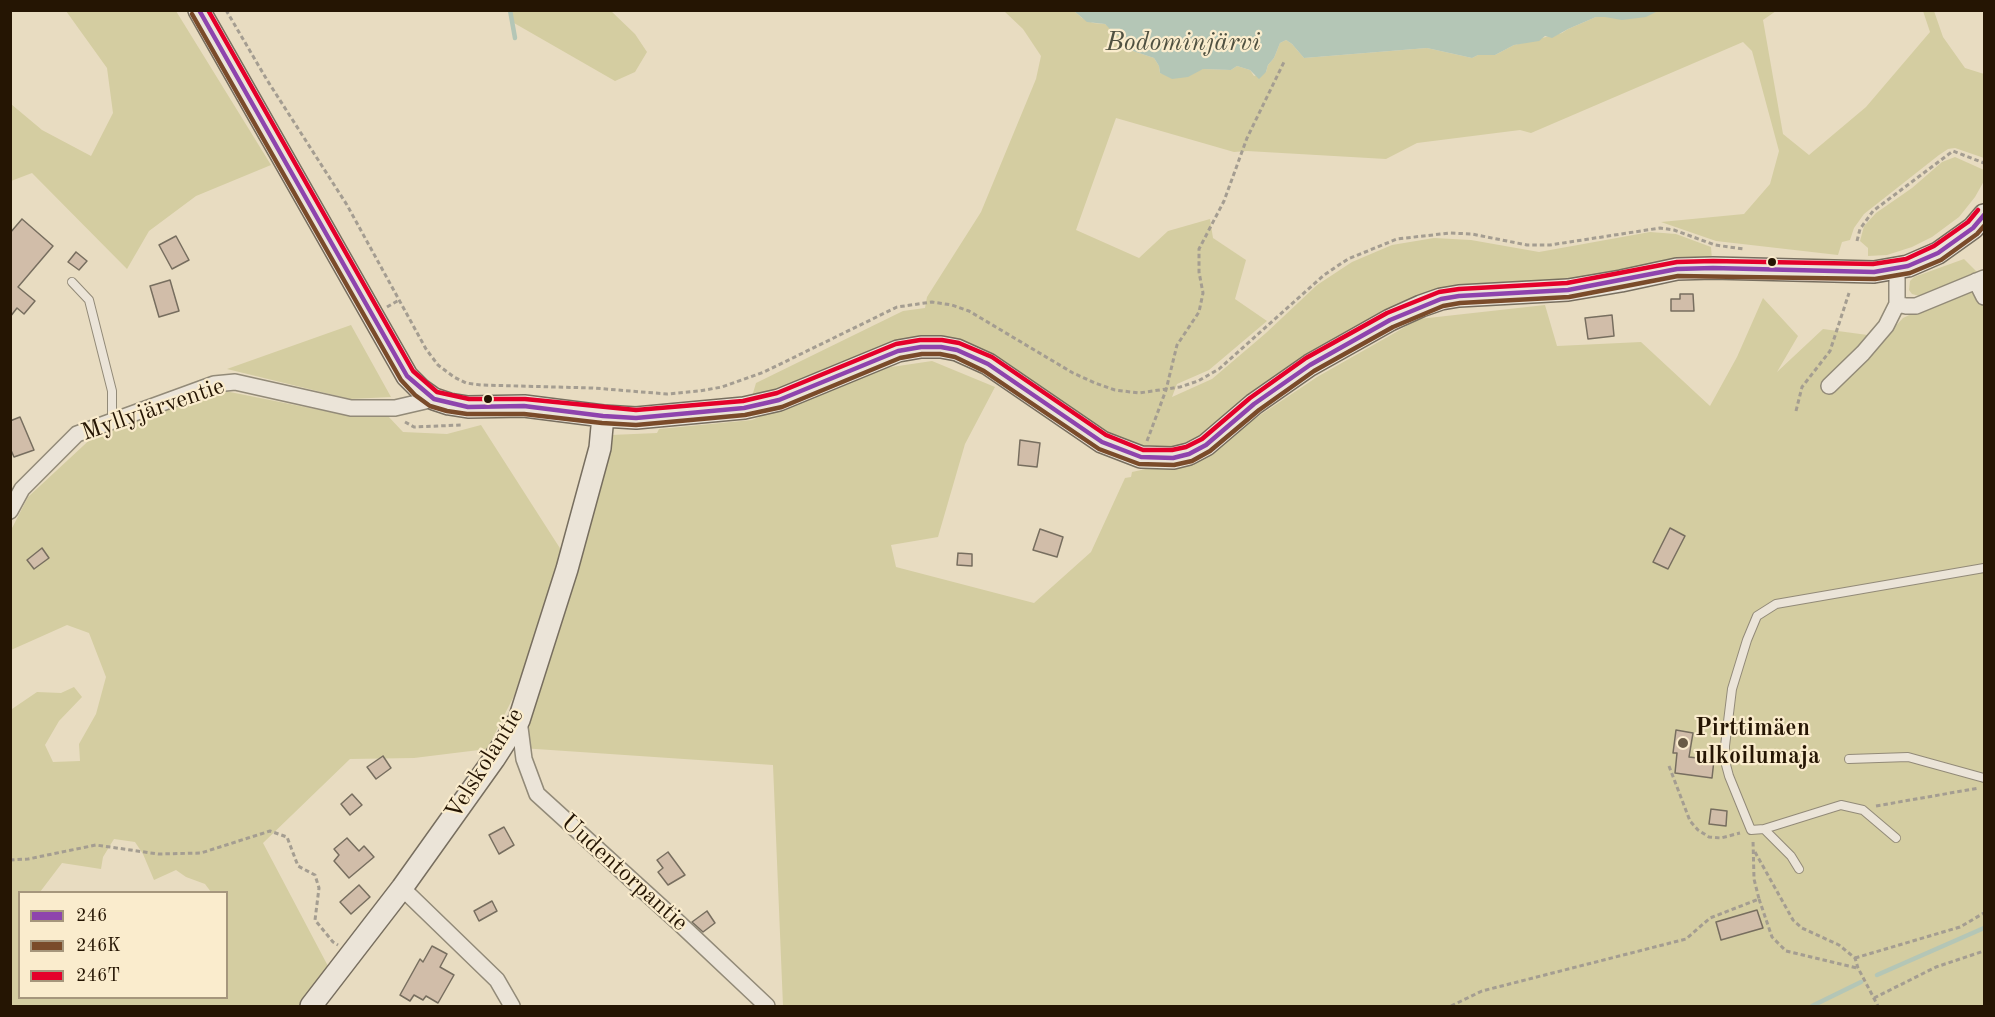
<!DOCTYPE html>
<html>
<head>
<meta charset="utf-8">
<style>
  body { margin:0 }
  #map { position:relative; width:1995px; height:1017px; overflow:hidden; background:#e8dcc1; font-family:"Old Standard TT",serif }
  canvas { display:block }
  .frame { position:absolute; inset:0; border:12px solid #251503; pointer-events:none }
  .legend { position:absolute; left:18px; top:891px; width:210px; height:108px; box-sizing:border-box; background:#faeccd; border:2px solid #a5967c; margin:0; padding:8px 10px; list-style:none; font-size:18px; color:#251503 }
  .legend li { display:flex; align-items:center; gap:12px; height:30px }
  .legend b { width:30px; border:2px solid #a5967c }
</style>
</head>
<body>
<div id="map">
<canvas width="1995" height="1017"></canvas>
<div class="frame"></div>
<ul class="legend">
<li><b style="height:8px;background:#8e44ad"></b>246</li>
<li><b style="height:8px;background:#7a4b2a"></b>246K</li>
<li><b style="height:8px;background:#e4002b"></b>246T</li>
</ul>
</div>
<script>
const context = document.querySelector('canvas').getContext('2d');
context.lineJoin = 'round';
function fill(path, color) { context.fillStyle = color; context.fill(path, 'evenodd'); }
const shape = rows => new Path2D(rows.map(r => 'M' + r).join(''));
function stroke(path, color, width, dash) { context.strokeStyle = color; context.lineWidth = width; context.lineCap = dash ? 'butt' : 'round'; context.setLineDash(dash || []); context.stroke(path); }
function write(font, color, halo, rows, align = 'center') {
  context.font = font + ' "Old Standard TT",serif'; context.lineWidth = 4.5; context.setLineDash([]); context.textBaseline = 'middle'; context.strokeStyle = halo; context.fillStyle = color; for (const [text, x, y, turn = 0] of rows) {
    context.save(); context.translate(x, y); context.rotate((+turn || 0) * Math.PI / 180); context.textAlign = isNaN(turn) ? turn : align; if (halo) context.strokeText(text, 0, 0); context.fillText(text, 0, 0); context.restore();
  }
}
fill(shape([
  [1658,10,1776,11,1763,20,1783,134,1809,155,1866,107,1930,32,1923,11,1934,11,1943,37,1965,68,1984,74,1984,158,1955,148,1948,149,1939,155,1864,214,1854,228,1850,240,1842,242,1838,255,1716,241,1661,222,1744,214,1770,184,1779,151,1752,51,1743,42,1531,133,1520,130,1417,143,1386,159,1247,151,1234,152,1116,118,1076,230,1139,258,1168,231,1210,219,1213,238,1246,260,1235,299,1267,321,1209,370,1177,384,1172,397,1212,379,1266,333,1317,285,1352,262,1392,245,1434,238,1471,240,1539,252,1650,232,1676,234,1711,247,1712,260,1581,283,1452,291,1210,435,1175,450,1147,451,1126,445,947,342,751,400,756,383,903,311,925,308,927,297,981,212,1036,79,1041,56,1023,29,1004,11,1074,11,1082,18,1093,23,1105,24,1122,37,1133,51,1154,58,1159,66,1160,73,1163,74,1203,69,1231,70,1237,66,1250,70,1254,76,1266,72,1268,65,1274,58,1280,43,1286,40,1292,44,1304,58,1427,48,1472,58,1478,55,1495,55,1514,45,1562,33,1568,29,1596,17],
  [66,11,176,11,271,165,196,196,149,231,127,269,32,173,11,181,11,104,42,130,91,156,113,113,107,68],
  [511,11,611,11,635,34,647,52,635,72,615,81,514,23],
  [1955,157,1984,170,1984,181,1975,197,1959,217,1932,237,1912,247,1887,255,1868,256,1868,248,1860,241,1864,226,1876,213,1912,188,1942,162],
  [1964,259,1980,275,1923,297,1912,294,1909,290,1910,281,1914,277],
  [1984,283,1984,1006,783,1006,773,765,521,748,611,435,657,433,659,429,752,420,878,369,932,361,995,387,965,444,938,537,891,545,896,567,1034,603,1091,552,1125,478,1131,477,1132,472,1196,458,1317,377,1419,319,1545,305,1557,346,1641,342,1710,406,1737,357,1763,298,1798,336,1777,372,1823,329,1875,336,1892,330,1903,318,1951,295],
  [351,325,391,397,350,399,227,369],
  [220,390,345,415,387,415,403,432,447,434,481,425,563,553,514,696,487,749,414,758,350,759,263,843,329,968,299,1006,11,1006,12,709,37,692,61,693,74,687,82,697,59,721,45,745,53,762,80,761,79,744,96,714,106,677,89,633,67,625,11,650,10,532,28,497,97,433],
  [114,839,135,842,143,854,154,880,176,870,186,877,205,884,211,892,226,892,226,998,20,998,20,892,40,892,62,863,101,869,103,857]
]), '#d4cda1');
fill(shape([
  [1074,11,1658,11,1646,17,1622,20,1605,17,1596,17,1568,29,1552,38,1545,36,1539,41,1514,45,1495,55,1478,55,1472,58,1427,48,1304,58,1292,44,1286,40,1280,43,1274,58,1268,65,1266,72,1259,79,1250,70,1237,66,1231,70,1203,69,1188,77,1172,79,1160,73,1159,66,1154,58,1133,51,1122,37,1115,34,1105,24,1087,22]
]), '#b4c6b6');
stroke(shape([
  [510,10,515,38],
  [1877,975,1984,928],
  [1812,1006,1861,982]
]), '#b4c6b6', 4.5);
const building = shape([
  [22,219,53,246,18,287,35,301,24,314,17,308,10,317,10,233,22,219],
  [176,236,189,260,172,269,159,245,176,236],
  [76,252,87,261,79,270,68,262,76,252],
  [170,280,179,311,159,317,150,286,170,280],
  [1680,294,1693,294,1694,311,1671,311,1671,299,1680,299,1680,294],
  [1612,315,1614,336,1588,339,1585,318,1612,315],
  [20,417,34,450,14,457,10,448,10,421,20,417],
  [1020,440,1040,443,1037,467,1018,465,1020,440],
  [1670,528,1685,536,1668,569,1653,562,1670,528],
  [1040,529,1063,537,1057,557,1033,550,1040,529],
  [42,548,49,558,34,569,27,560,42,548],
  [958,553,972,554,972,566,957,565,958,553],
  [1676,730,1693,733,1689,757,1714,760,1712,778,1675,773,1677,753,1673,753,1676,730],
  [383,756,391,768,376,779,367,767,383,756],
  [352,794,362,805,350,815,341,804,352,794],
  [1711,809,1727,811,1726,826,1709,824,1711,809],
  [504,827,514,845,499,854,489,835,504,827],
  [347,838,359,851,364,846,374,857,349,878,334,861,339,855,334,849,347,838],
  [668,852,685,875,668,885,658,872,663,868,657,860,668,852],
  [359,885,370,897,351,914,340,902,359,885],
  [492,901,497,911,479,921,474,911,492,901],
  [1757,910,1763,928,1721,940,1716,922,1757,910],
  [707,911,715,923,703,932,692,922,707,911],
  [432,946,447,954,440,967,454,975,438,1003,426,996,423,1000,414,995,410,1001,400,995,420,959,423,962,432,946]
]);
fill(building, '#d1bda9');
stroke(building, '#776e5f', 1.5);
const lane = shape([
  [72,282,89,300,112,391,112,421],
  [1849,759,1908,757,1984,778],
  [1764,829,1841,805,1863,810,1896,838],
  [1799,869,1791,856,1764,829,1751,830,1729,776,1725,761,1725,746,1732,689,1747,640,1757,616,1776,604,1984,568]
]);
const street = shape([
  [1976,281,1984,297],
  [1897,304,1906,306,1916,306,1984,278],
  [1829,386,1863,353,1886,326,1897,304,1897,269],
  [10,511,22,489,77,434,214,384,235,382,351,408,395,408,434,399],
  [519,720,524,759,537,794,679,923,767,1006],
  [402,888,497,980,512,1006]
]);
const secondary = shape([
  [199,10,407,376,420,389,434,399,449,404,468,407,524,406,603,416,636,418,744,408,779,400,898,351,921,347,941,347,957,350,988,364,1102,442,1141,457,1173,458,1189,454,1206,445,1254,404,1310,365,1390,320,1421,306,1441,299,1459,296,1568,290,1621,281,1677,269,1713,268,1874,272,1908,266,1938,253,1973,228,1984,215],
  [311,1006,402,888,494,759,519,720,567,569,600,448,603,416]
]);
stroke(lane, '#928a78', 10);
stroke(street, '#928a78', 18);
stroke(secondary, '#776e5f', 24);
stroke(shape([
  [226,10,267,80,347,205,426,349,438,365,454,377,466,383,481,385,593,388,667,394,699,391,722,387,764,372,897,307,932,302,952,305,969,311,1073,373,1095,383,1115,390,1139,393,1180,387,1198,381,1219,369,1324,275,1348,259,1397,239,1450,233,1472,234,1527,245,1550,245,1660,228,1674,230,1715,245,1744,249],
  [1857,241,1860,229,1873,211,1953,151,1984,163],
  [387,307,399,300],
  [1796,411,1802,387,1830,351,1849,293],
  [405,422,414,427,462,425],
  [1147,441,1166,390,1177,345,1199,312,1203,293,1199,272,1199,249,1224,201,1247,138,1284,62],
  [1669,766,1690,821,1698,830,1709,837,1721,838,1740,833],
  [1876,806,1979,788],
  [1755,852,1793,920,1802,928,1839,945,1855,958,1858,968,1878,1006],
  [10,860,28,859,96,845,158,854,201,853,270,831,287,837,298,866,315,875,319,888,315,920,333,942,338,945],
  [1759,899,1772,937,1786,951,1857,968],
  [1855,958,1960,927,1984,913],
  [1874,998,1936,967,1984,951],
  [1451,1006,1482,991,1686,939,1710,918,1759,899,1754,879,1753,840]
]), '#a49d91', 3, [4.5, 3]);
stroke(lane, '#ebe4d8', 8);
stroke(street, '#ebe4d8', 15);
stroke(secondary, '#ebe4d8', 21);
stroke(shape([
  [199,10,407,376,434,399,468,407,524,406,603,416,636,418,744,408,779,400,898,351,921,347,941,347,957,350,988,364,1102,442,1141,457,1173,458,1189,454,1206,445,1254,404,1310,365,1390,320,1441,299,1459,296,1568,290,1677,269,1713,268,1874,272,1908,266,1938,253,1973,228,1984,215]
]), '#8e44ad', 4.5);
stroke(shape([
  [192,14,401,380,415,395,430,406,447,411,467,414,524,414,602,423,636,425,745,415,782,407,900,358,922,354,940,354,955,357,984,371,1099,449,1139,464,1174,465,1192,461,1210,451,1259,410,1314,371,1393,327,1443,306,1460,303,1569,297,1678,276,1875,279,1910,273,1941,260,1977,234,1984,226]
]), '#7a4b2a', 4.5);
stroke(shape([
  [208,10,413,371,437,392,469,399,525,399,636,410,743,401,777,393,896,344,920,340,942,340,959,343,992,357,1106,435,1143,450,1172,450,1186,447,1202,439,1250,398,1306,358,1387,313,1439,292,1459,289,1567,283,1677,262,1713,261,1873,264,1906,259,1934,246,1968,222,1978,210]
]), '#e4002b', 4.5);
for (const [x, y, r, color] of [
  [1772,262,5,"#251503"],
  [488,399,5,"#251503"],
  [1683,743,6,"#695b46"]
]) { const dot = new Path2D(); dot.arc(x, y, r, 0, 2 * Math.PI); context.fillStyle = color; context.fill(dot); stroke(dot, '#faeccd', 2); }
write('24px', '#251503', '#faeccd', [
  ["Myllyjärventie",153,410,-19],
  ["Velskolantie",485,764,-58],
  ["Uudentorpantie",624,873,42]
]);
write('bold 24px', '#251503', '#faeccd', [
  ["Pirttimäen",1695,729],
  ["ulkoilumaja",1695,757]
], 'left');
write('italic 26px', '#4f5040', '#faeccd', [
  ["Bodominjärvi",1183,43]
]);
</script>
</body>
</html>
